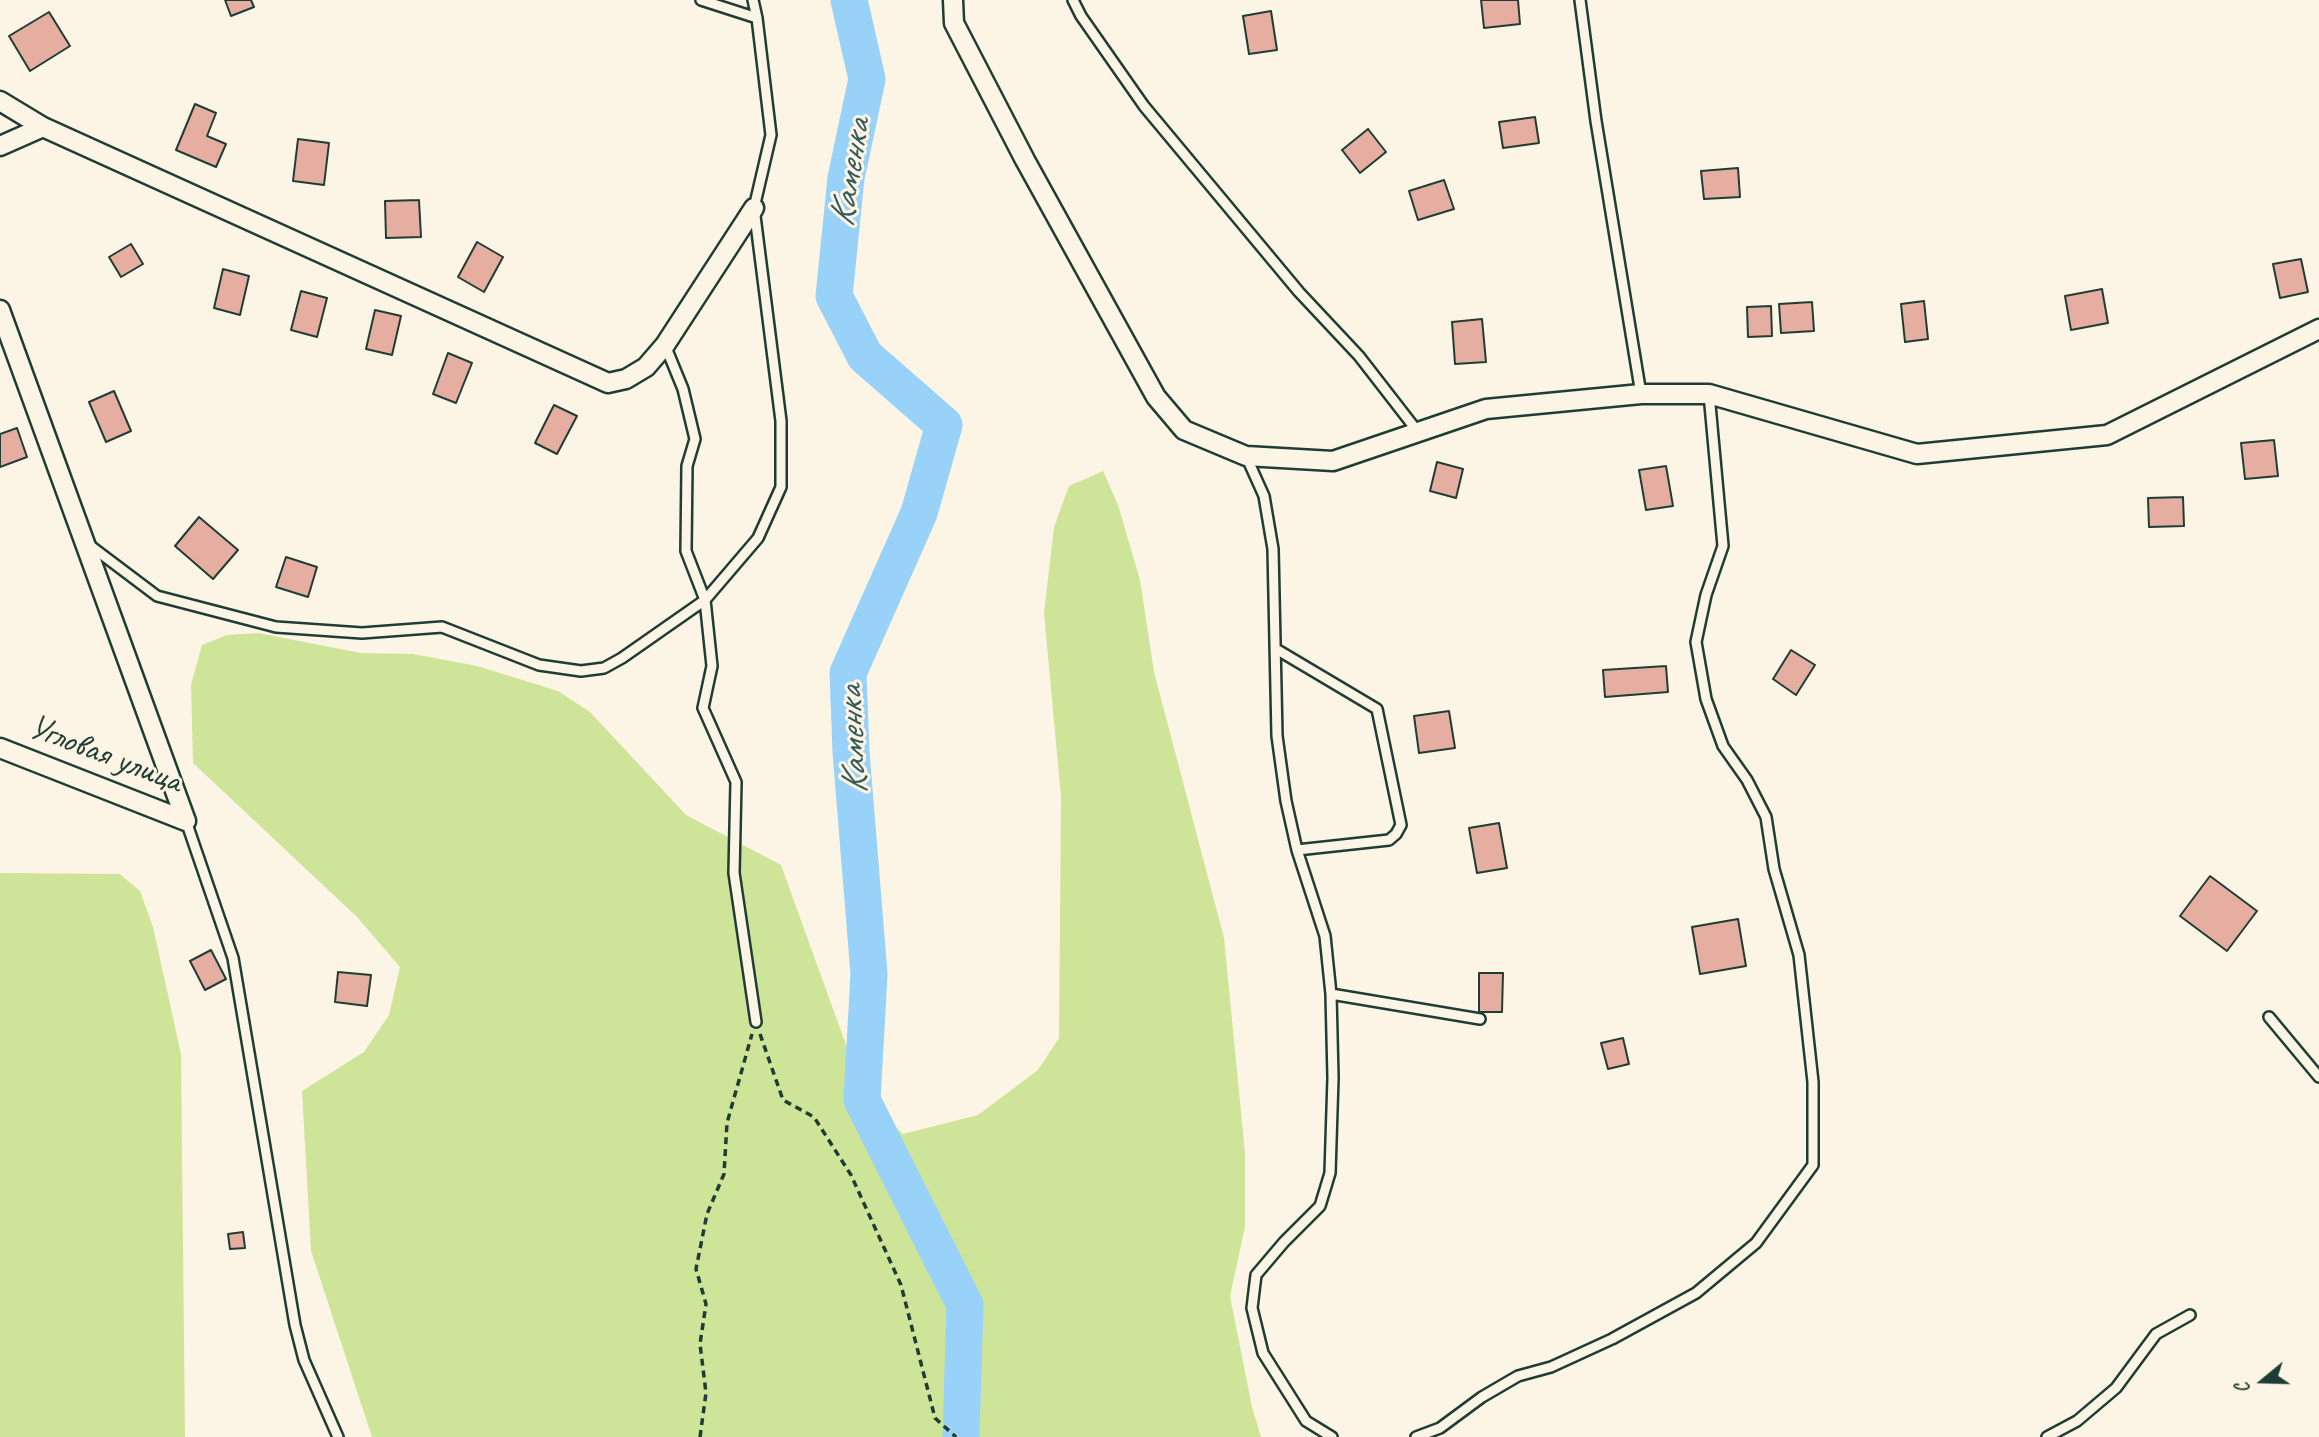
<!DOCTYPE html>
<html>
<head>
<meta charset="utf-8">
<style>
  body { margin:0 }
  #map { position:relative; width:2319px; height:1437px; overflow:hidden; background:#fcf5e5; font-family:Caveat,sans-serif }
  canvas { display:block }
  .north { position:absolute; left:2228px; top:1346px; width:70px; height:70px; -webkit-text-stroke:5px #fcf5e5; paint-order:stroke; rotate:251deg; font-size:19px; font-weight:700; line-height:28px; text-align:center; color:#1f3d34 }
  .north::after { content:''; display:block; margin:auto; width:24px; height:32px; background:#1f3d34; clip-path:polygon(50% 0,100% 100%,50% 72%,0 100%) }
</style>
</head>
<body>
<div id="map">
<canvas width="2319" height="1437"></canvas>
<div class="north">С</div>
</div>
<script>
const context = document.querySelector('canvas').getContext('2d');
context.lineJoin = 'round';
function fill(path, color) { context.fillStyle = color; context.fill(path, 'evenodd'); }
const shape = rows => new Path2D(rows.map(r => 'M' + r).join(''));
function stroke(path, color, width, dash) { context.strokeStyle = color; context.lineWidth = width; context.lineCap = dash ? 'butt' : 'round'; context.setLineDash(dash || []); context.stroke(path); }
function write(font, color, halo, rows, align = 'center') {
  context.font = font + ' Caveat,sans-serif'; context.lineWidth = 6; context.setLineDash([]); context.textBaseline = 'middle'; context.strokeStyle = halo; context.fillStyle = color; for (const [text, x, y, turn = 0] of rows) {
    context.save(); context.translate(x, y); context.rotate((+turn || 0) * Math.PI / 180); context.textAlign = isNaN(turn) ? turn : align; if (halo) context.strokeText(text, 0, 0); context.fillText(text, 0, 0); context.restore();
  }
}
fill(shape([
  [1103,471,1118,505,1140,580,1154,672,1224,938,1245,1153,1245,1227,1230,1296,1252,1407,1261,1437,372,1437,311,1251,302,1091,364,1052,389,1015,400,967,357,917,193,763,191,685,202,645,227,635,258,633,361,653,413,654,477,666,558,691,590,712,686,815,781,865,858,1078,881,1113,903,1134,978,1115,1038,1070,1059,1038,1061,797,1044,613,1054,527,1069,486],
  [0,873,120,874,140,891,153,927,181,1054,185,1437,0,1437]
]), '#cee499');
stroke(shape([
  [849,0,867,79,846,178,834,296,865,356,944,425,919,513,848,673,851,752,869,974,862,1100,965,1305,961,1437]
]), '#98d2f8', 37);
const building = shape([
  [225,0,251,0,254,7,231,16,225,0],
  [1481,0,1518,0,1520,24,1484,28,1481,0],
  [1271,11,1277,50,1249,54,1243,16,1271,11],
  [49,12,70,46,30,71,9,36,49,12],
  [195,104,216,113,207,136,226,144,216,167,176,150,195,104],
  [1535,117,1539,143,1503,148,1499,122,1535,117],
  [1368,129,1386,152,1360,173,1342,150,1368,129],
  [298,139,329,143,324,185,293,181,298,139],
  [1738,168,1740,197,1704,199,1701,171,1738,168],
  [1444,180,1454,209,1418,220,1409,191,1444,180],
  [419,200,421,237,386,238,385,201,419,200],
  [477,242,503,257,484,292,458,277,477,242],
  [131,244,143,264,121,277,109,257,131,244],
  [2301,259,2308,292,2280,298,2273,264,2301,259],
  [223,269,249,276,240,315,214,308,223,269],
  [2102,289,2108,323,2071,330,2065,296,2102,289],
  [301,291,327,298,317,337,291,330,301,291],
  [1924,301,1928,339,1905,342,1901,304,1924,301],
  [1812,302,1814,331,1781,333,1779,304,1812,302],
  [1771,306,1772,336,1748,337,1747,307,1771,306],
  [375,310,401,316,392,355,366,349,375,310],
  [1482,319,1486,362,1455,364,1452,322,1482,319],
  [448,353,472,363,456,403,433,394,448,353],
  [114,391,131,431,106,442,89,402,114,391],
  [554,405,577,416,557,454,535,443,554,405],
  [17,428,27,457,0,467,0,434,17,428],
  [2274,440,2278,476,2245,479,2241,443,2274,440],
  [1437,462,1463,469,1456,498,1430,491,1437,462],
  [1666,466,1673,506,1646,510,1639,470,1666,466],
  [2183,497,2184,526,2149,527,2148,498,2183,497],
  [199,517,238,550,213,579,175,546,199,517],
  [286,557,317,567,308,597,276,587,286,557],
  [1791,650,1815,665,1796,695,1773,679,1791,650],
  [1666,666,1668,692,1605,697,1603,670,1666,666],
  [1449,711,1455,748,1419,753,1414,716,1449,711],
  [1499,823,1507,868,1477,873,1469,828,1499,823],
  [2210,876,2257,911,2227,951,2180,916,2210,876],
  [1738,919,1746,966,1700,974,1692,927,1738,919],
  [211,950,226,979,205,990,190,961,211,950],
  [338,972,371,975,367,1006,335,1002,338,972],
  [1479,973,1503,973,1502,1012,1479,1012,1479,973],
  [1623,1038,1629,1064,1608,1069,1601,1043,1623,1038],
  [243,1232,245,1248,230,1249,228,1234,243,1232]
]);
fill(building, '#e6ada1');
stroke(building, '#1f3d34', 2);
const service = shape([
  [701,0,757,18,771,135,754,208,781,421,781,487,758,538,705,600,712,666,703,708,736,782,734,873,756,1022],
  [753,0,757,18],
  [1073,0,1081,16,1144,106,1299,292,1359,356,1418,432],
  [1580,0,1596,121,1641,394],
  [1246,456,1264,496,1273,549,1277,736,1286,801,1297,850,1325,936,1331,994,1333,1078,1330,1173,1320,1206,1284,1242,1256,1275,1252,1308,1263,1353,1306,1421,1332,1437],
  [88,544,157,596,276,627,362,633,442,627,539,665,581,671,604,668,622,658,705,600,686,551,687,466,695,439,683,389,665,345],
  [1276,649,1377,709,1401,825,1396,834,1389,840,1297,850],
  [186,821,233,958,295,1325,304,1360,338,1437],
  [1331,994,1480,1019],
  [2269,1017,2319,1077],
  [1416,1437,1440,1428,1482,1397,1518,1376,1551,1367,1612,1339,1696,1293,1756,1243,1813,1165,1813,1082,1799,955,1774,869,1766,817,1747,780,1723,746,1706,699,1696,642,1706,595,1723,546,1709,394],
  [2047,1437,2077,1421,2116,1388,2156,1334,2190,1315]
]);
const minor = shape([
  [953,0,954,23,1025,160,1156,397,1184,430,1246,456,1333,461,1486,409,1641,394,1709,394,1917,454,2107,435,2319,329],
  [0,101,43,127,608,383,626,379,646,367,665,345,754,208],
  [0,146,43,127],
  [0,310,186,821],
  [0,748,186,821]
]);
stroke(service, '#1f3d34', 14);
stroke(minor, '#1f3d34', 23);
stroke(shape([
  [760,1034,783,1100,814,1117,851,1175,901,1285,935,1418,956,1437],
  [700,1437,706,1393,700,1344,706,1304,696,1269,707,1214,724,1174,727,1123,752,1034]
]), '#1f3d34', 3.5, [7, 5]);
stroke(service, '#fcf5e5', 9);
stroke(minor, '#fcf5e5', 18);
write('35px', '#1f3d34', '#fcf5e5', [
  ["Угловая улица",105,755,21]
]);
write('italic 37px', '#375b5b', '#fcf5e5', [
  ["Каменка",851,173,-81],
  ["Каменка",854,740,-93]
]);
</script>
</body>
</html>
